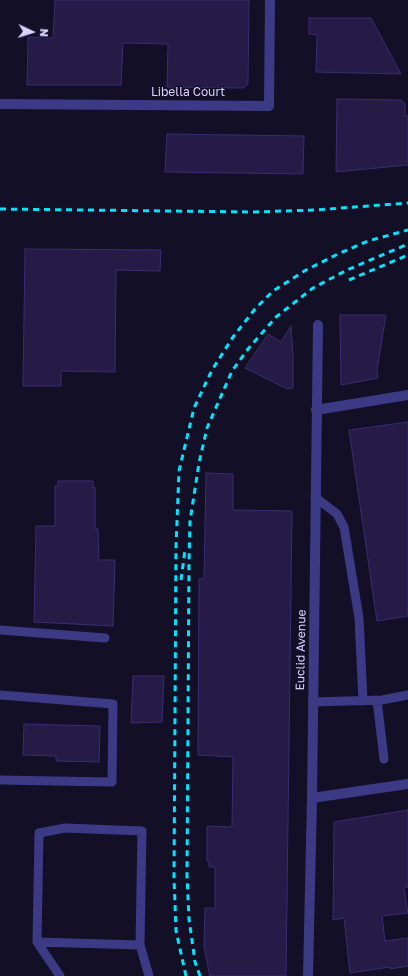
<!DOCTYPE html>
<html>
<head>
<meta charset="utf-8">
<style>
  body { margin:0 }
  #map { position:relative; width:408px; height:976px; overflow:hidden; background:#130f26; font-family:"Golos Text",sans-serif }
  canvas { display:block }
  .north { position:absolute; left:12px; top:12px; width:40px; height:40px; -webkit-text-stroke:3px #130f26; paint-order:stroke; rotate:94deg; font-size:11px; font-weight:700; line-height:16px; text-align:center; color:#d9d4ff }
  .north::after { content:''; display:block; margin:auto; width:14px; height:18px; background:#d9d4ff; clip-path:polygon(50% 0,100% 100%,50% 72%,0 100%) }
</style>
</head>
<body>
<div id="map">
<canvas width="408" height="976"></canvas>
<div class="north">N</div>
</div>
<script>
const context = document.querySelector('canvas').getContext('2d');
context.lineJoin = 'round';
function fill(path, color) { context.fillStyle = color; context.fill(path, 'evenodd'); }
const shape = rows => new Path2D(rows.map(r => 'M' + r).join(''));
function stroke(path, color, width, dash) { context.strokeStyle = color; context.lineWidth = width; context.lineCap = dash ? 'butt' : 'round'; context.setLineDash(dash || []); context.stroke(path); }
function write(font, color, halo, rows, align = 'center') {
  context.font = font + ' "Golos Text",sans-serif'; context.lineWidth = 3; context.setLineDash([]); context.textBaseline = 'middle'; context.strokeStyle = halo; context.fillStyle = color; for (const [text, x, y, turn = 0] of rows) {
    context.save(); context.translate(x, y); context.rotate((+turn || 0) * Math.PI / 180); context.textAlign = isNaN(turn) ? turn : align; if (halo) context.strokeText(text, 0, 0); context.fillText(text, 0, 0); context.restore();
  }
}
const building = shape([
  [55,0,249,0,248,84,243,88,167,87,168,44,123,43,121,85,27,85,28,37,53,38,55,0],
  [309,18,371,18,401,74,316,72,317,35,309,34,309,18],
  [337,99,401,100,405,104,405,116,408,116,408,165,336,172,337,99],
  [167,134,304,136,303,174,165,172,167,134],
  [25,249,161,250,160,271,116,270,115,372,61,371,61,386,23,386,25,249],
  [340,315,386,315,377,370,378,378,341,385,340,315],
  [291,326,293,356,293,388,287,389,245,368,268,334,281,342,291,326],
  [408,422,408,616,377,621,349,430,408,422],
  [206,473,233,474,233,510,292,511,286,976,210,976,204,947,205,908,215,908,215,867,209,867,209,861,207,861,207,826,232,827,233,757,198,755,199,579,204,579,206,473],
  [58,481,93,481,93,488,95,487,95,528,98,529,99,560,115,560,113,626,34,622,36,526,55,526,55,486,58,486,58,481],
  [133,676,164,676,162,722,131,723,133,676],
  [24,724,100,726,99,762,56,761,56,756,23,755,24,724],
  [408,810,408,887,404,888,408,913,382,916,385,941,408,938,408,966,390,969,390,967,350,973,344,918,333,920,334,822,408,810]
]);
fill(building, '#241b47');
stroke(building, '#3b2d73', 1);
stroke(shape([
  [315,497,337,514,344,527,359,618,363,701],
  [0,630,105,638],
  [0,695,113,704,112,782,0,780],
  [377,700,384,759],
  [313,702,382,700,408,695],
  [37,942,140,945],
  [60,976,37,942,39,833,65,828,142,831,140,945,149,976]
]), '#3d3a85', 9);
stroke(shape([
  [0,104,269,106,270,0],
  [316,410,408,395],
  [312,798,408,784],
  [308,976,312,798,318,325]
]), '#3d3a85', 10);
stroke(shape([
  [0,209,254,212,315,210,408,203],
  [349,280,408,255],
  [181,580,185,550],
  [186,976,176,931,174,878,176,547,179,471,194,408,212,370,233,337,255,309,273,291,306,270,338,254,368,241,408,230],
  [200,976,195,962,189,919,187,876,189,562,190,521,199,463,207,428,232,371,248,349,276,317,313,288,347,270,408,244]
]), '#00e5ff', 3, [6, 5]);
write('12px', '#d9d4ff', '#130f26', [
  ["Libella Court",188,92],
  ["Euclid Avenue",301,650,-89]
]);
</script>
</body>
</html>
